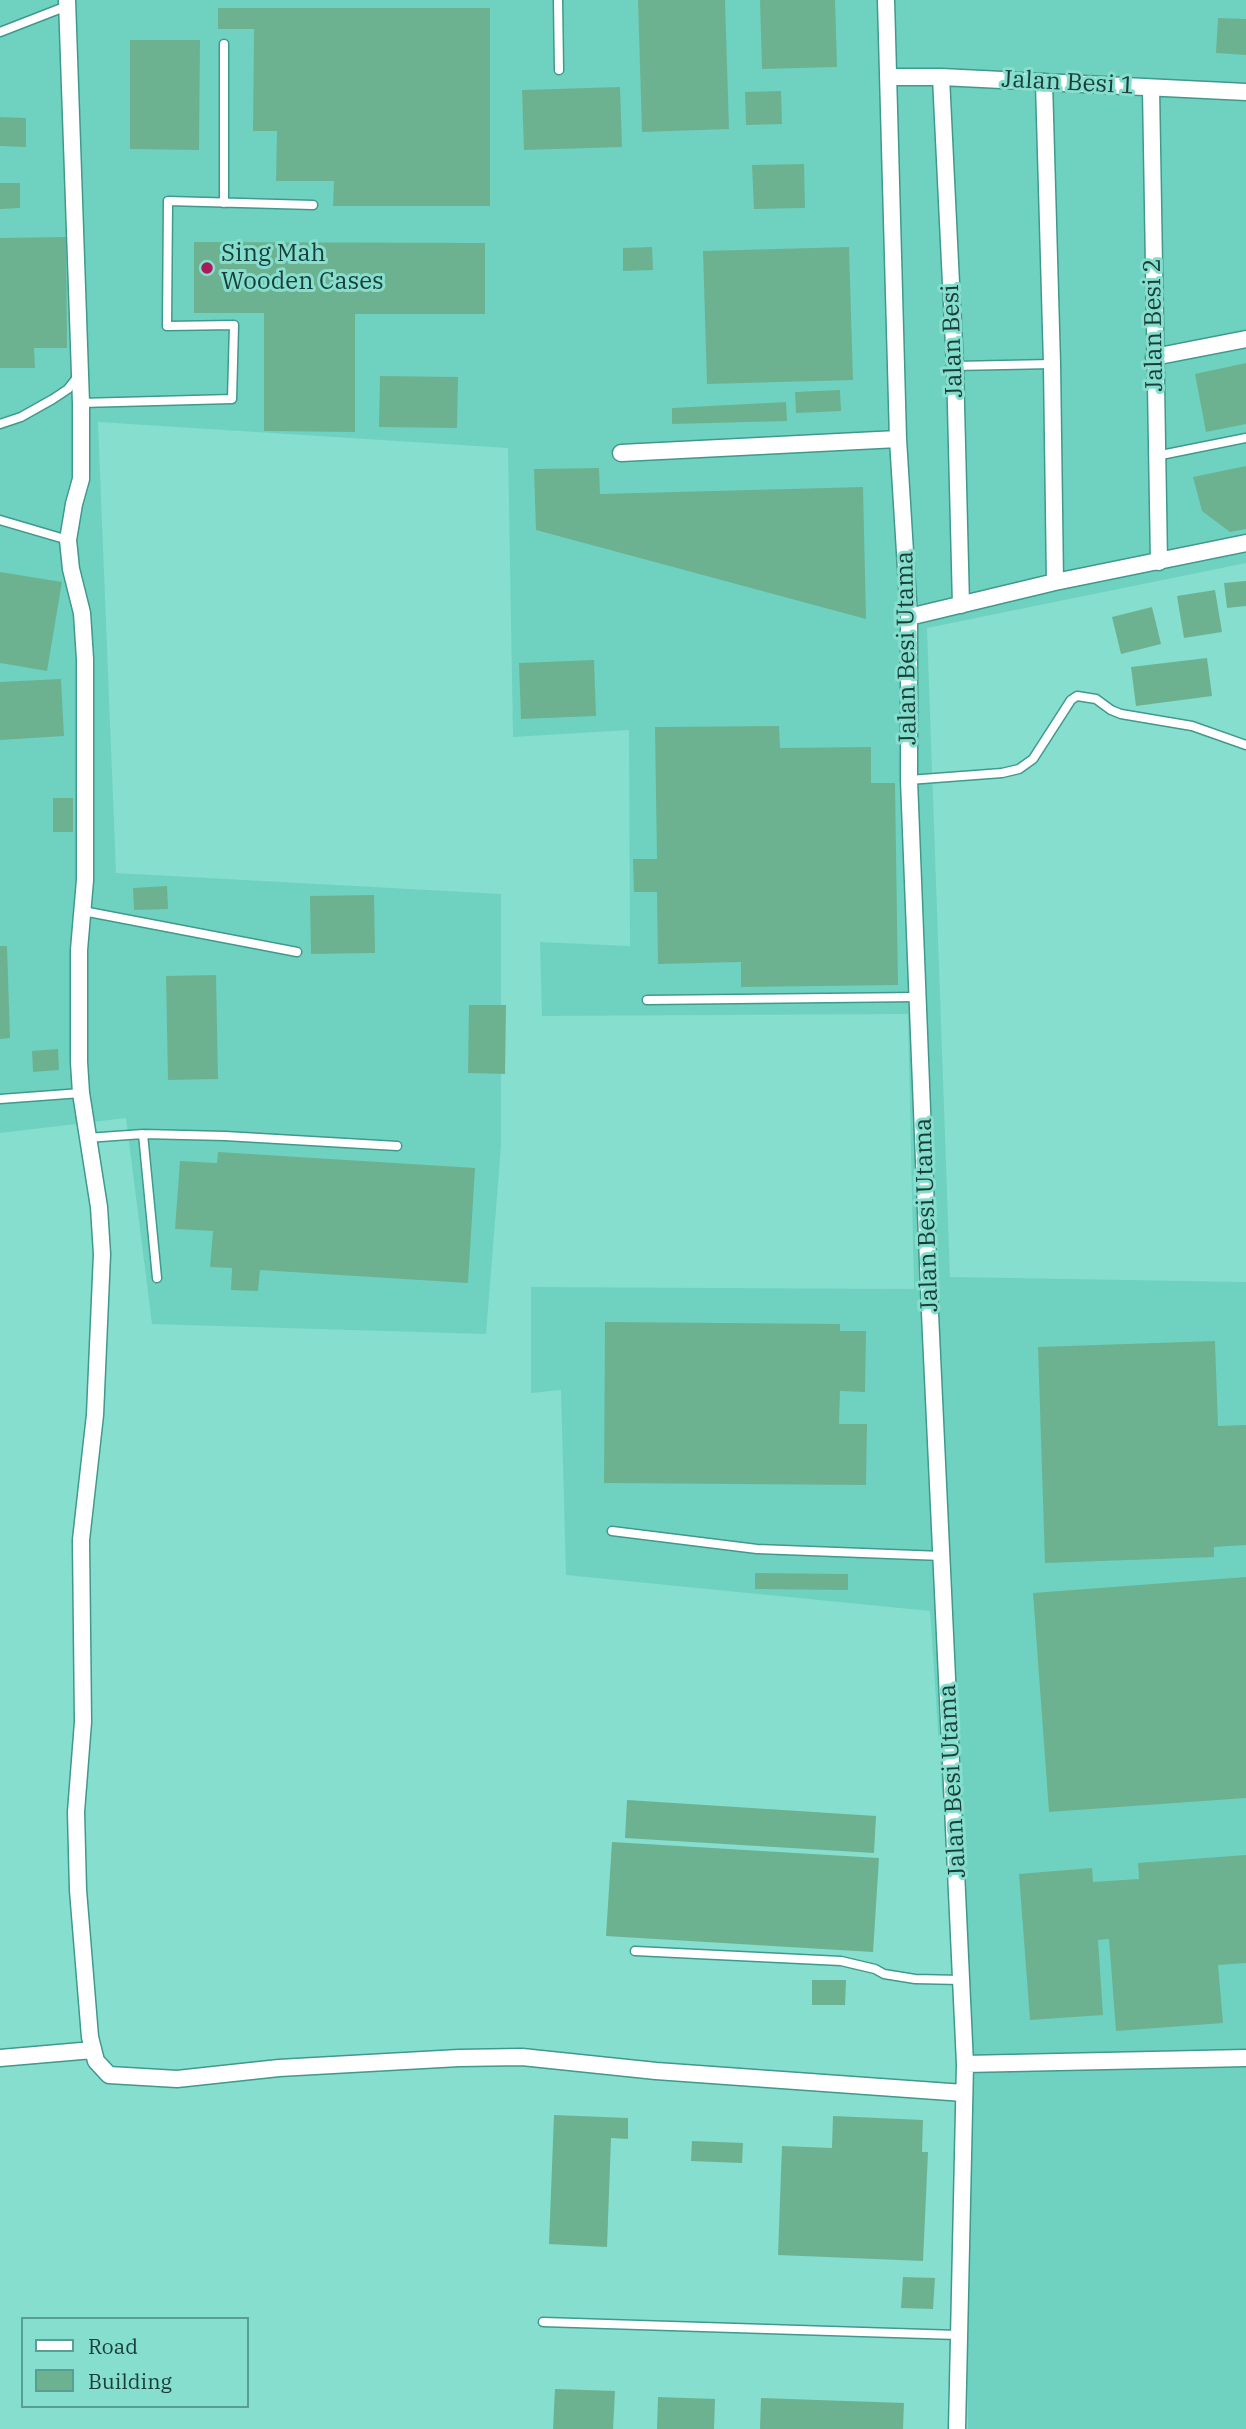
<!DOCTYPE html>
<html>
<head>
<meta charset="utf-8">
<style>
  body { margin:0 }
  #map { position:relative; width:1246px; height:2429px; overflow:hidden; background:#86dece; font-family:"IBM Plex Serif",serif }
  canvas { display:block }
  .legend { position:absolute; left:21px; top:2317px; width:228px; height:91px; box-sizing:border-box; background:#86dece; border:2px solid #5a9e92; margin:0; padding:9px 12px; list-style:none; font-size:21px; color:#193e38 }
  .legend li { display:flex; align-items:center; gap:14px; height:35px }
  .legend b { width:35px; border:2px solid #5a9e92 }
</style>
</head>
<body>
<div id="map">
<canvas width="1246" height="2429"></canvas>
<ul class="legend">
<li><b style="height:9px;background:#fff"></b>Road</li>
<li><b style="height:19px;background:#6cb290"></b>Building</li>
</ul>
</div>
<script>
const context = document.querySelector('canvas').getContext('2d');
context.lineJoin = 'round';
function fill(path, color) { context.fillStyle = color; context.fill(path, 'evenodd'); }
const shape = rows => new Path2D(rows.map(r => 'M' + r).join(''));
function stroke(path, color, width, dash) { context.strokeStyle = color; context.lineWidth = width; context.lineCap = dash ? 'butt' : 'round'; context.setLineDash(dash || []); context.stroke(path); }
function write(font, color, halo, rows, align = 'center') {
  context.font = font + ' "IBM Plex Serif",serif'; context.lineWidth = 6; context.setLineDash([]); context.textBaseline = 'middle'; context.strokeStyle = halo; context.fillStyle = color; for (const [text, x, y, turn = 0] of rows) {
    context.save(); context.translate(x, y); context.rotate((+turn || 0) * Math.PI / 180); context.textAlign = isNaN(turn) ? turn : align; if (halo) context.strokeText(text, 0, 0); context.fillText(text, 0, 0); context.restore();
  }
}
fill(shape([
  [0,0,1246,0,1246,563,927,628,950,1277,1246,1282,1246,2429,968,2429,962,2086,930,1611,566,1575,561,1390,531,1393,531,1287,914,1289,908,1014,542,1016,540,942,630,946,629,730,513,737,508,448,98,422,116,873,501,894,501,1146,486,1334,152,1324,126,1118,0,1133]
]), '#6fd2c1');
fill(shape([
  [638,0,725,0,729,129,642,132],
  [760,0,835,0,837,67,762,69],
  [218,8,490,8,490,206,333,206,334,181,276,181,277,131,253,131,254,29,218,29],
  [1218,18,1246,19,1246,55,1216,53],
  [130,40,200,40,199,150,130,149],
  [620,87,622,147,524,150,522,90],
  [781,91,782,124,746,125,745,92],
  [0,117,26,118,26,147,0,146],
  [804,164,805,208,754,209,752,165],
  [0,183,20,183,20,208,0,209],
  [66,237,67,348,34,348,35,368,0,368,0,238],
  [194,242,485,243,485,314,355,314,355,432,264,431,264,313,194,313],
  [652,247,653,270,623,271,623,248],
  [849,247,853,380,707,384,703,251],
  [1246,363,1246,424,1206,432,1195,374],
  [380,376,458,377,457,428,379,427],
  [840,390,841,411,796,413,795,392],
  [786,402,787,421,672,424,672,408],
  [1246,466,1246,529,1230,532,1202,511,1193,477],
  [599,468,600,494,863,487,866,619,536,530,534,469],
  [0,572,62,582,47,671,0,663],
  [1246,581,1246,606,1227,608,1224,583],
  [1215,590,1222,632,1184,638,1177,596],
  [1152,607,1161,644,1121,654,1112,617],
  [1207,658,1212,696,1136,706,1131,667],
  [594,660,596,716,521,719,519,663],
  [61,679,64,736,0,740,0,682],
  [779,726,780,748,871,747,871,783,895,783,898,985,741,987,741,962,658,964,657,892,634,892,633,859,657,859,655,727],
  [53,798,73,798,73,832,53,832],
  [167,886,168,909,134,910,133,888],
  [374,895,375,953,311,954,310,896],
  [0,946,7,946,10,1038,0,1039],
  [216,975,218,1079,168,1080,166,976],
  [469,1005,506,1005,505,1074,468,1073],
  [58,1049,59,1070,33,1072,32,1051],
  [218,1152,475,1168,468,1283,260,1270,258,1291,231,1290,232,1268,210,1267,213,1231,175,1229,180,1161,217,1163],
  [605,1322,840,1324,840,1331,866,1331,865,1392,840,1391,839,1424,867,1424,866,1485,604,1483],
  [1215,1341,1218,1426,1246,1425,1246,1545,1214,1547,1214,1557,1045,1563,1038,1347],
  [755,1573,848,1574,848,1590,755,1589],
  [1246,1577,1246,1798,1049,1812,1033,1593],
  [627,1800,876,1816,874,1853,625,1838],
  [612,1842,879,1858,873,1952,606,1936],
  [1246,1855,1246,1963,1218,1965,1223,2023,1116,2031,1109,1939,1098,1940,1103,2015,1030,2020,1019,1874,1092,1868,1093,1882,1139,1879,1138,1863],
  [812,1980,846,1980,845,2005,812,2005],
  [554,2115,628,2118,628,2139,611,2138,607,2247,549,2244],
  [833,2116,923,2120,922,2152,928,2152,923,2261,778,2255,782,2146,832,2148],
  [692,2141,743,2143,742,2163,691,2161],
  [903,2277,935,2278,933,2309,901,2308],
  [555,2389,615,2391,613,2429,553,2429],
  [658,2397,715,2399,714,2429,657,2429],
  [761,2398,904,2403,903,2429,760,2429]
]), '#6cb290');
const service = shape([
  [558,0,559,70],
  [0,32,67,6],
  [224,203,224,44],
  [955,366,1052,364],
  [81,403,232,399,234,325,167,326,168,201,313,205],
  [0,424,21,417,53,399,68,389,79,375],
  [1156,456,1246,438],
  [0,520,68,540],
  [909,780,1002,773,1019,769,1033,759,1071,700,1077,696,1096,699,1111,710,1121,714,1192,726,1246,745],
  [83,911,297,952],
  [647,1000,919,997],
  [0,1099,81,1093],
  [143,1134,157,1278],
  [87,1138,143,1134,225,1136,397,1146],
  [612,1531,757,1549,942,1556],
  [635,1951,841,1961,875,1969,884,1974,915,1979,961,1980],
  [543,2322,958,2335]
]);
const minor = shape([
  [67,0,81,403,81,479,74,504,68,540,71,569,82,613,85,659,85,880,79,950,79,1062,81,1093,99,1207,102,1254,95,1415,81,1540,83,1722,76,1812,78,1890,90,2037,96,2061,109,2075,177,2079,279,2068,459,2058,522,2057,656,2071,964,2093],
  [886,0,898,439,909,617,909,780,930,1313,965,2064,957,2429],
  [889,77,941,77,1246,92],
  [941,77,955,366,961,605],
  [1044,82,1052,364,1055,582],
  [1151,88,1159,562],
  [1154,357,1246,339],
  [621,453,898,439],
  [909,617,1055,582,1246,543],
  [0,2058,93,2050],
  [965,2064,1246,2058]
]);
stroke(service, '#40998c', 11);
stroke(minor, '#40998c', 19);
stroke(service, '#fff', 8);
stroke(minor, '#fff', 16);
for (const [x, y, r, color] of [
  [207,268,7,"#aa1b59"]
]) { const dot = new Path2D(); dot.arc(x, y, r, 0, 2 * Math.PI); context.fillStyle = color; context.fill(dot); stroke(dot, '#86dece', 2.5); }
write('24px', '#193e38', '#86dece', [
  ["Jalan Besi 1",1068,83,3],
  ["Jalan Besi 2",1154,325,-91],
  ["Jalan Besi",953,341,-92],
  ["Jalan Besi Utama",907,648,-91],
  ["Jalan Besi Utama",927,1215,-92],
  ["Jalan Besi Utama",953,1781,-93]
]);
write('24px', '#193e38', '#86dece', [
  ["Sing Mah",221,254],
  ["Wooden Cases",221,282]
], 'left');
</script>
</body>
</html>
